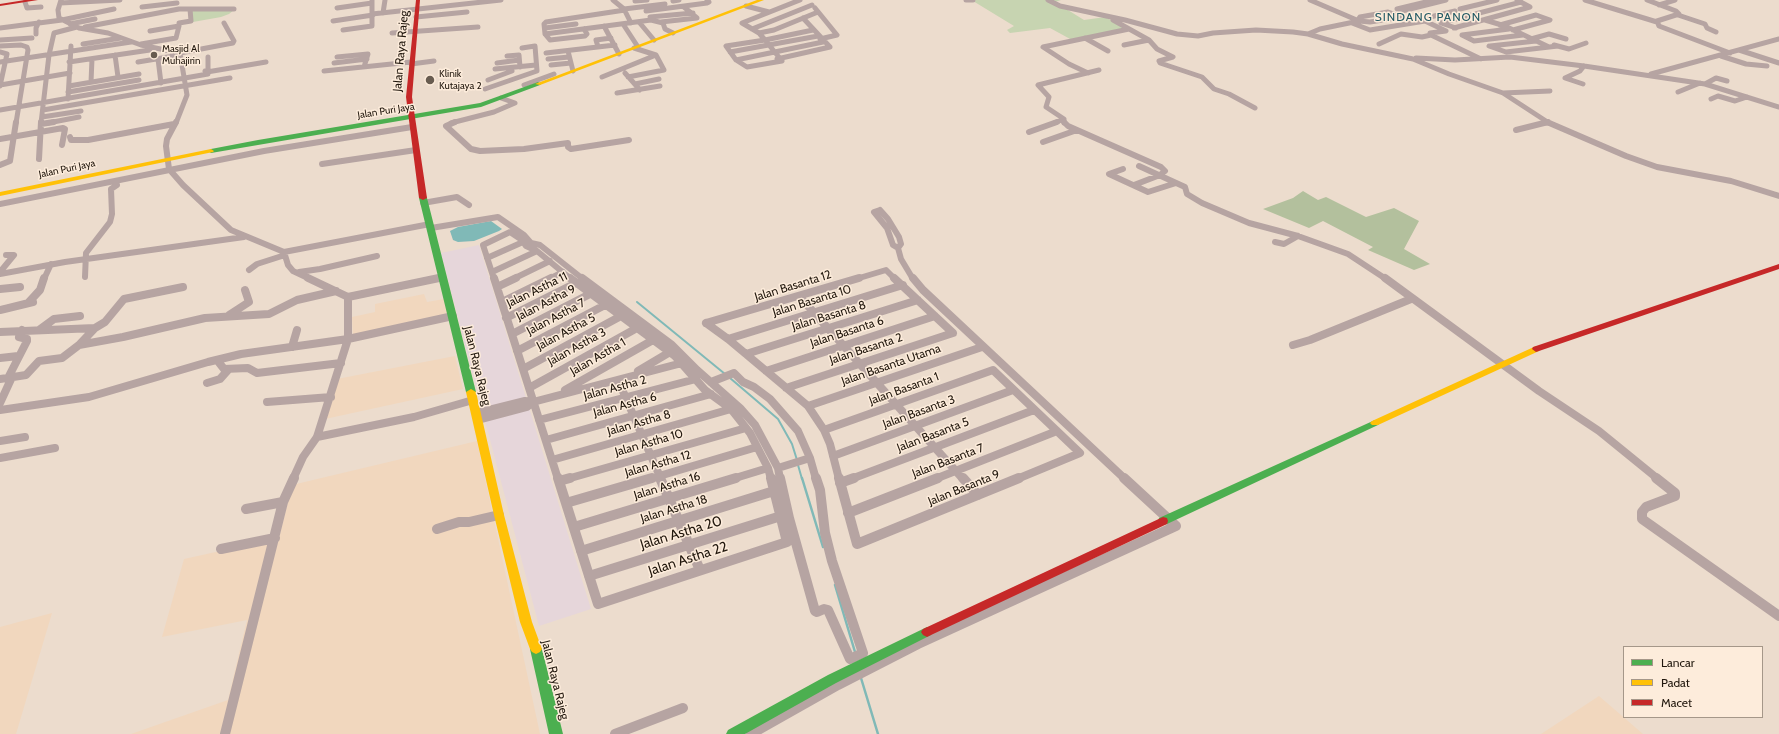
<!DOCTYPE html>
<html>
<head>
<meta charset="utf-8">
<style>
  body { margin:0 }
  #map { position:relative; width:1779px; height:734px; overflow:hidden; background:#ecdccd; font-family:Cabin,sans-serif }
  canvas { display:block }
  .legend { position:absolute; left:1623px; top:646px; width:140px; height:72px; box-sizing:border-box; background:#fdecdb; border:1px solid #a59789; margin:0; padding:5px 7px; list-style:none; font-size:12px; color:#21170d }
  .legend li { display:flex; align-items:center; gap:8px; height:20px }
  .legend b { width:20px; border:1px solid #a59789 }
</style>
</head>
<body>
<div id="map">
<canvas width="1779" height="734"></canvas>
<ul class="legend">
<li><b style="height:5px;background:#4caf50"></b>Lancar</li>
<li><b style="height:5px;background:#ffc107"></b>Padat</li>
<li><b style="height:5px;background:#c62828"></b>Macet</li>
</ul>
</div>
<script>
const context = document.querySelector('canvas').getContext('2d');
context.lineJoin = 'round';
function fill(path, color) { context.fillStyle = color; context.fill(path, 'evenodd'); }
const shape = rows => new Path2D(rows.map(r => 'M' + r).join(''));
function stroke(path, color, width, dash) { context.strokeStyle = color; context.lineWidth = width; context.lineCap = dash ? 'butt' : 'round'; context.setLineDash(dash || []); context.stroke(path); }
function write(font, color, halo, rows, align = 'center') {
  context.font = font + ' Cabin,sans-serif'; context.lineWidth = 3; context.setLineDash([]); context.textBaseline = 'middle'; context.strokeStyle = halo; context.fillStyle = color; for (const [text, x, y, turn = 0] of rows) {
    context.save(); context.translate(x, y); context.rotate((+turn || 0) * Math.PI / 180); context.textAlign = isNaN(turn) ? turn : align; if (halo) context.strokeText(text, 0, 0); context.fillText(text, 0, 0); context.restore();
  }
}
fill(shape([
  [479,245,591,609,539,626,441,253]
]), '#e6d6da');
fill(shape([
  [424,294,427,302,444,299,449,317,353,339,352,317,375,312,375,304],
  [455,356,463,389,325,419,337,379],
  [477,441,540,734,131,734,228,700,247,620,162,637,184,559,279,538,292,485],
  [52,613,16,734,0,734,0,627],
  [1599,696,1643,734,1541,734]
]), '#f1d7be');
fill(shape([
  [976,0,1061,0,1055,2,1084,20,1105,17,1127,29,1072,40,1050,28,1010,33,1007,30,1014,26,973,1],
  [191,9,234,10,229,14,221,17,193,22]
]), '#c7d4b1');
fill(shape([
  [1303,191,1318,200,1326,197,1366,217,1394,208,1419,221,1404,249,1430,264,1414,270,1368,250,1373,247,1323,221,1309,228,1263,209,1293,198]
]), '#b3c09d');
fill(shape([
  [491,221,502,229,499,231,474,241,458,242,453,240,450,231,458,227]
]), '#80b9b7');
stroke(shape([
  [637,302,725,374],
  [730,378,778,419,792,444,797,460],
  [798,465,802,479]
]), '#80b9b7', 2);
stroke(shape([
  [802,478,823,547],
  [835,585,855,652],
  [861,678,878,734]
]), '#80b9b7', 2.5);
stroke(shape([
  [61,0,58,10,59,18,79,28,108,33,141,45,180,53,187,95,176,123],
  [613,0,624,9,631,23],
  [966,0,973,0],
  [1048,0,1060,6,1125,20,1177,34,1198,36,1213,33,1256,30,1293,32,1308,34,1342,44,1413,59,1449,74,1503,93,1549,123],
  [1434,0,1397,9,1402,11,1446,0],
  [1585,0,1657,22],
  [1647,0,1676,11,1679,14,1657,21,1659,26,1730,53],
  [635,1,647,0],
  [673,1,679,0],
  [25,2,27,8,41,7],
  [60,3,120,0],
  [1659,5,1675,0],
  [746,6,769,12],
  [142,7,177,3],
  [337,8,372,3],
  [815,8,837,35,820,39],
  [624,9,665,4],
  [1460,9,1497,0],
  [646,11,707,3,709,2,707,0],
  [383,13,385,0],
  [372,14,501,0],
  [1678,15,1705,24,1707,28,1716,32],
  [416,17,467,12],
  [650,17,693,13],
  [1426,18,1455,11],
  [1113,20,1149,40,1157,49,1173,57,1159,61,1160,63,1202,77,1214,89,1229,94,1255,108],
  [1358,20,1360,17,1388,12,1402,17,1370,22,1359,21],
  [1485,20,1505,26,1549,47],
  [333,21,373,15],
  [639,22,654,40],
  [661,22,697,18,684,7],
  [1352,23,1370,30,1425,21,1446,31,1430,33,1431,35,1422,37,1401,34,1379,44],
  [70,24,95,19],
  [623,24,638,47],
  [1500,25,1536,15,1550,20,1513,30],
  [179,26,179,23,191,21,190,9],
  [604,26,619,54],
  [85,27,179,9,234,9],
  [0,28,62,20,114,9],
  [545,28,576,24],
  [1454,28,1530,7,1517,0],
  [1456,28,1441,23,1521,2],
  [584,29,587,34,585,36,550,40,545,34,544,24,546,22,625,10],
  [752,29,812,5],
  [343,30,372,26,372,0],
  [392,33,478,27],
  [759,33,774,30,818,12],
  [36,34,36,28,39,22],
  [545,34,651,20,663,23,665,29,673,33],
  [1308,34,1320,29,1359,21,1310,0],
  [1431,35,1481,59],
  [1462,35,1474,41,1523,35],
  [1462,35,1509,29],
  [1085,38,1108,51],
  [1531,39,1549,34,1566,39],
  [0,40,32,38],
  [765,40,782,61,747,67,736,60,726,46,765,40],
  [765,40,759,33,742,23,800,0],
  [765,40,813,30],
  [83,44,121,38],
  [141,44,176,38,179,26,150,31],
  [1124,45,1149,40],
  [1554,45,1569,49,1586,43],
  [0,46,21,45,27,47,28,50,16,123],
  [1489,46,1506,52,1558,46],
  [1490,46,1536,41],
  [598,47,596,40,611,38],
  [1739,50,1779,63],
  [568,51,573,71],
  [0,52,7,54,0,86],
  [730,52,818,36],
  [180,53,233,43,234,41,224,23],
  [546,53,615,45],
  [115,55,118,77],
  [507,56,519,55,520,67],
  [1721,56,1746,64,1767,66],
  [337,57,368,54,364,67],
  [1416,58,1455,60,1510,57,1584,66,1705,84,1779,107],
  [158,59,161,83],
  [548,59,569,57],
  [777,59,830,47,803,18],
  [736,60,823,42],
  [0,62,131,42],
  [69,62,150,50],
  [138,62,180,55],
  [334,63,367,59],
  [497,63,519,60],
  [411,64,434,61],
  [551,65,571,63],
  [495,69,536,65],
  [205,71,207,72,266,62],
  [324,71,411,62],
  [625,73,640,90],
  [1088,73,1069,64,1043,47,1129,29],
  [1651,74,1779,39],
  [602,77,656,55],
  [628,77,664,70,656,55,634,48],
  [488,80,512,71],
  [91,82,92,59],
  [635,84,659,79],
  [1583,84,1565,78,1580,71,1584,66],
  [1705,84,1716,78,1727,81],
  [0,85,70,73],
  [524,85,554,74],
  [69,86,139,74],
  [485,89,537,71,535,46,522,48],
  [68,92,139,80],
  [1678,92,1700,83],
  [617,93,660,86],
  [1503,93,1550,91],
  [68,99,71,46],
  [1711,99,1718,96,1735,101,1747,97],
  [0,110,208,74,208,57],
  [43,110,230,78],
  [42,117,81,111],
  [41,123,49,55,54,33,77,27],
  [48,123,79,117],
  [451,123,494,112,515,103,501,98],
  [1054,123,1064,119],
  [1064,123,1064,119,1046,107,1049,97,1038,85,1099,70],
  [1545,123,1548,122]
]), '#b6a4a2', 5);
stroke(shape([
  [176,122,167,139,166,146,169,169,183,185,231,230,284,252,430,224],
  [455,122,446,126,471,149,480,151,524,149,568,143,568,147,571,149,629,140],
  [1064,122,1068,126,1161,167,1165,171,1160,175,1134,185],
  [1547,122,1626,156,1657,167,1731,181,1779,196],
  [41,124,54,122],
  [1516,130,1548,122],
  [1029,132,1057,122],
  [70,137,71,140,88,140,174,124],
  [0,139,63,128,65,129,62,145],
  [1043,142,1077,130],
  [39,159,41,122],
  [322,164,416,150],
  [0,165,10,161,16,122],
  [1139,166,1185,187,1187,194,1202,203,1249,223,1298,236,1348,254,1386,279],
  [1123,169,1109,174,1148,192,1176,183],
  [423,203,457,197,469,205],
  [0,204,264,151,412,127],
  [880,210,888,219,899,237,901,244,898,248,893,245,887,228,874,212,880,210],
  [431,228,498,217,524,235,531,243,540,245,583,279],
  [1275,242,1284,244,1298,236],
  [898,248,901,259,913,279],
  [284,252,288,265,293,271,310,279],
  [487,258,523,242],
  [249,270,257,264,285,255],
  [0,272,14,255,6,255],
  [299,272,320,269,377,256],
  [492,272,537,251],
  [0,274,65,262,244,237],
  [85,277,86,253,110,222,112,214,111,189,117,185,116,181],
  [44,279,51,264],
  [434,279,443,277],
  [494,279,483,245,510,232,522,240,526,246,537,251,571,279],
  [513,279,550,261],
  [549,279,563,272],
  [856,279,886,270,895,279]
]), '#b6a4a2', 6);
stroke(shape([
  [308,278,348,297],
  [494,278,558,479],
  [570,278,675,356,705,390,731,409,750,433,768,468,771,479],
  [582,278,672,345,697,370,740,408,755,425,778,468,780,479],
  [913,278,923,290,1125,479],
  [1385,278,1539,391,1599,431,1658,479],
  [497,287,516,278],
  [0,289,20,287],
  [799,296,963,479],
  [29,302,40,290,44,278],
  [502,302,551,278],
  [0,310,33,302],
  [229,315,249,302,245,290],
  [506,318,576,283],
  [706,323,728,339,808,406,824,430],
  [706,323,859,278],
  [95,328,105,322,124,299,183,287],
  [39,330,54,319,80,316],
  [0,332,95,328,79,345,123,337,205,318,269,314,297,300,336,291],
  [512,334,590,294],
  [728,339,903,285],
  [1293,345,1310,340,1411,299],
  [292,347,297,330],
  [517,351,605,305],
  [746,354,918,300],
  [0,358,18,356],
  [217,360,224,369,248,368,257,373,341,363],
  [523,369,621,316],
  [638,371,670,352],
  [766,371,935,316],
  [8,378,27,341,27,339,19,337,22,330],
  [0,379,26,375,39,361,62,358,79,345],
  [618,380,661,479],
  [711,382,734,373,743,382,754,387,770,399,798,431,810,458,816,479],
  [207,383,220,379,228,370],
  [529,388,637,328],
  [786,388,953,333,894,278],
  [565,390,653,340],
  [267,402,331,397],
  [0,403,12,377],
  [808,406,982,347],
  [0,410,89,397,208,362,241,354,348,339,453,316],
  [477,413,525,401,533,402,682,363],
  [478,420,527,407,533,402],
  [539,420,696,379],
  [824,430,830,444,839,479],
  [824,430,993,370,1080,453,1017,479],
  [317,437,414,417,473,400],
  [546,440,711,394],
  [0,441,25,437],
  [833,456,1013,390],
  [0,458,55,448],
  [552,460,731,409],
  [778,468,810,458],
  [293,479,303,457,317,437,348,339,348,297,439,278],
  [567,479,746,428],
  [649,479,757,447],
  [732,479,768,468],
  [851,479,1034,410],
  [935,479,1057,431]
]), '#b6a4a2', 8);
stroke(shape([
  [558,478,598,604,787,542,771,478],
  [660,478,700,570],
  [780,478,789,518,815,611,817,612,824,609,828,610,850,659,863,653,832,561,825,533,820,490,816,478],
  [839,478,857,544,1019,478],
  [963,478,978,495],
  [1656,478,1675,493,1675,496,1646,507,1642,512,1642,519,1779,616],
  [559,481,570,478],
  [840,483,854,478],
  [566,503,652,478],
  [246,509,283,502,294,478],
  [848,513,938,478],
  [574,527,736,478],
  [437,529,459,522,469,522,499,515],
  [221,549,275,538],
  [581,551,774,491],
  [589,576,781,516],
  [225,734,283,502],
  [615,734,683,708],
  [751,734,838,685,918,644,1176,526,1124,478]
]), '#b6a4a2', 10);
fill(shape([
  [538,82,541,84,540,85,481,107,211,153,208,151,211,149,258,140,480,103,538,82],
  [420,196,426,196,427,198,476,392,474,394,468,394,466,392,419,198,420,196],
  [1375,420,1380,423,1378,425,1167,524,1163,525,1159,524,1158,521,1159,518,1375,420],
  [927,627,931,629,933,632,931,635,836,683,745,734,726,734,728,730,828,675,927,627],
  [536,644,540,646,542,649,563,734,549,734,530,649,532,646,536,644]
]), '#4caf50');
fill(shape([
  [757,0,764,0,540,85,535,84,757,0],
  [211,149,214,151,213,152,0,196,0,192,211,149],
  [1536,346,1540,349,1539,351,1378,425,1372,425,1370,423,1372,421,1536,346],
  [471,389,476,392,504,515,532,622,542,649,540,652,536,654,532,652,530,649,520,622,494,515,466,392,471,389]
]), '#ffc107');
fill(shape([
  [25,0,38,0,0,6,0,4,25,0],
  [416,0,420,0,412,97,427,198,423,200,419,198,406,97,416,0],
  [1779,264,1779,269,1539,351,1536,352,1532,349,1533,347,1779,264],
  [1163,517,1167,518,1168,521,1167,524,931,635,927,637,923,635,921,632,923,629,1163,517]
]), '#c62828');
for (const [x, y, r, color] of [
  [154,55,4,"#685c50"],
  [430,80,5,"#685c50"]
]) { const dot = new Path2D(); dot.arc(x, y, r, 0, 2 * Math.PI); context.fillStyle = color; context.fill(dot); stroke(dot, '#fdecdb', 1.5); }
write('10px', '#21170d', '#fdecdb', [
  ["Masjid Al",162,49],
  ["Muhajirin",162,61],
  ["Klinik",439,74],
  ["Kutajaya 2",439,86]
], 'left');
write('10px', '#21170d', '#fdecdb', [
  ["Jalan Puri Jaya",386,111,-9],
  ["Jalan Puri Jaya",67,169,-12]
]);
context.letterSpacing = '1px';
write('12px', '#235a65', '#fdecdb', [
  ["SINDANG PANON",1428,17]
]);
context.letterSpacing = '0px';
write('12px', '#21170d', '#fdecdb', [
  ["Jalan Raya Rajeg",401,51,-85],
  ["Jalan Basanta 12",793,286,-17],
  ["Jalan Astha 11",537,290,-26],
  ["Jalan Basanta 10",812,301,-17],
  ["Jalan Astha 9",546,303,-27],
  ["Jalan Basanta 8",829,316,-17],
  ["Jalan Astha 7",556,317,-28],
  ["Jalan Astha 5",566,332,-28],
  ["Jalan Basanta 6",847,332,-18],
  ["Jalan Astha 3",577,347,-29],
  ["Jalan Basanta 2",866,349,-18],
  ["Jalan Astha 1",598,357,-30],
  ["Jalan Basanta Utama",891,365,-19],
  ["Jalan Raya Rajeg",477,366,76],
  ["Jalan Astha 2",615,388,-15],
  ["Jalan Basanta 1",904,389,-20],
  ["Jalan Astha 6",625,405,-15],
  ["Jalan Basanta 3",919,412,-20],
  ["Jalan Astha 8",639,423,-16],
  ["Jalan Basanta 5",933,435,-21],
  ["Jalan Astha 10",649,443,-16],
  ["Jalan Basanta 7",948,461,-21],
  ["Jalan Astha 12",658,464,-16],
  ["Jalan Astha 16",667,486,-17],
  ["Jalan Basanta 9",964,488,-22],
  ["Jalan Astha 18",674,509,-17],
  ["Jalan Raya Rajeg",555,680,76]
]);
write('14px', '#21170d', '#fdecdb', [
  ["Jalan Astha 20",681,533,-17],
  ["Jalan Astha 22",688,559,-18]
]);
</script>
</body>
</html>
